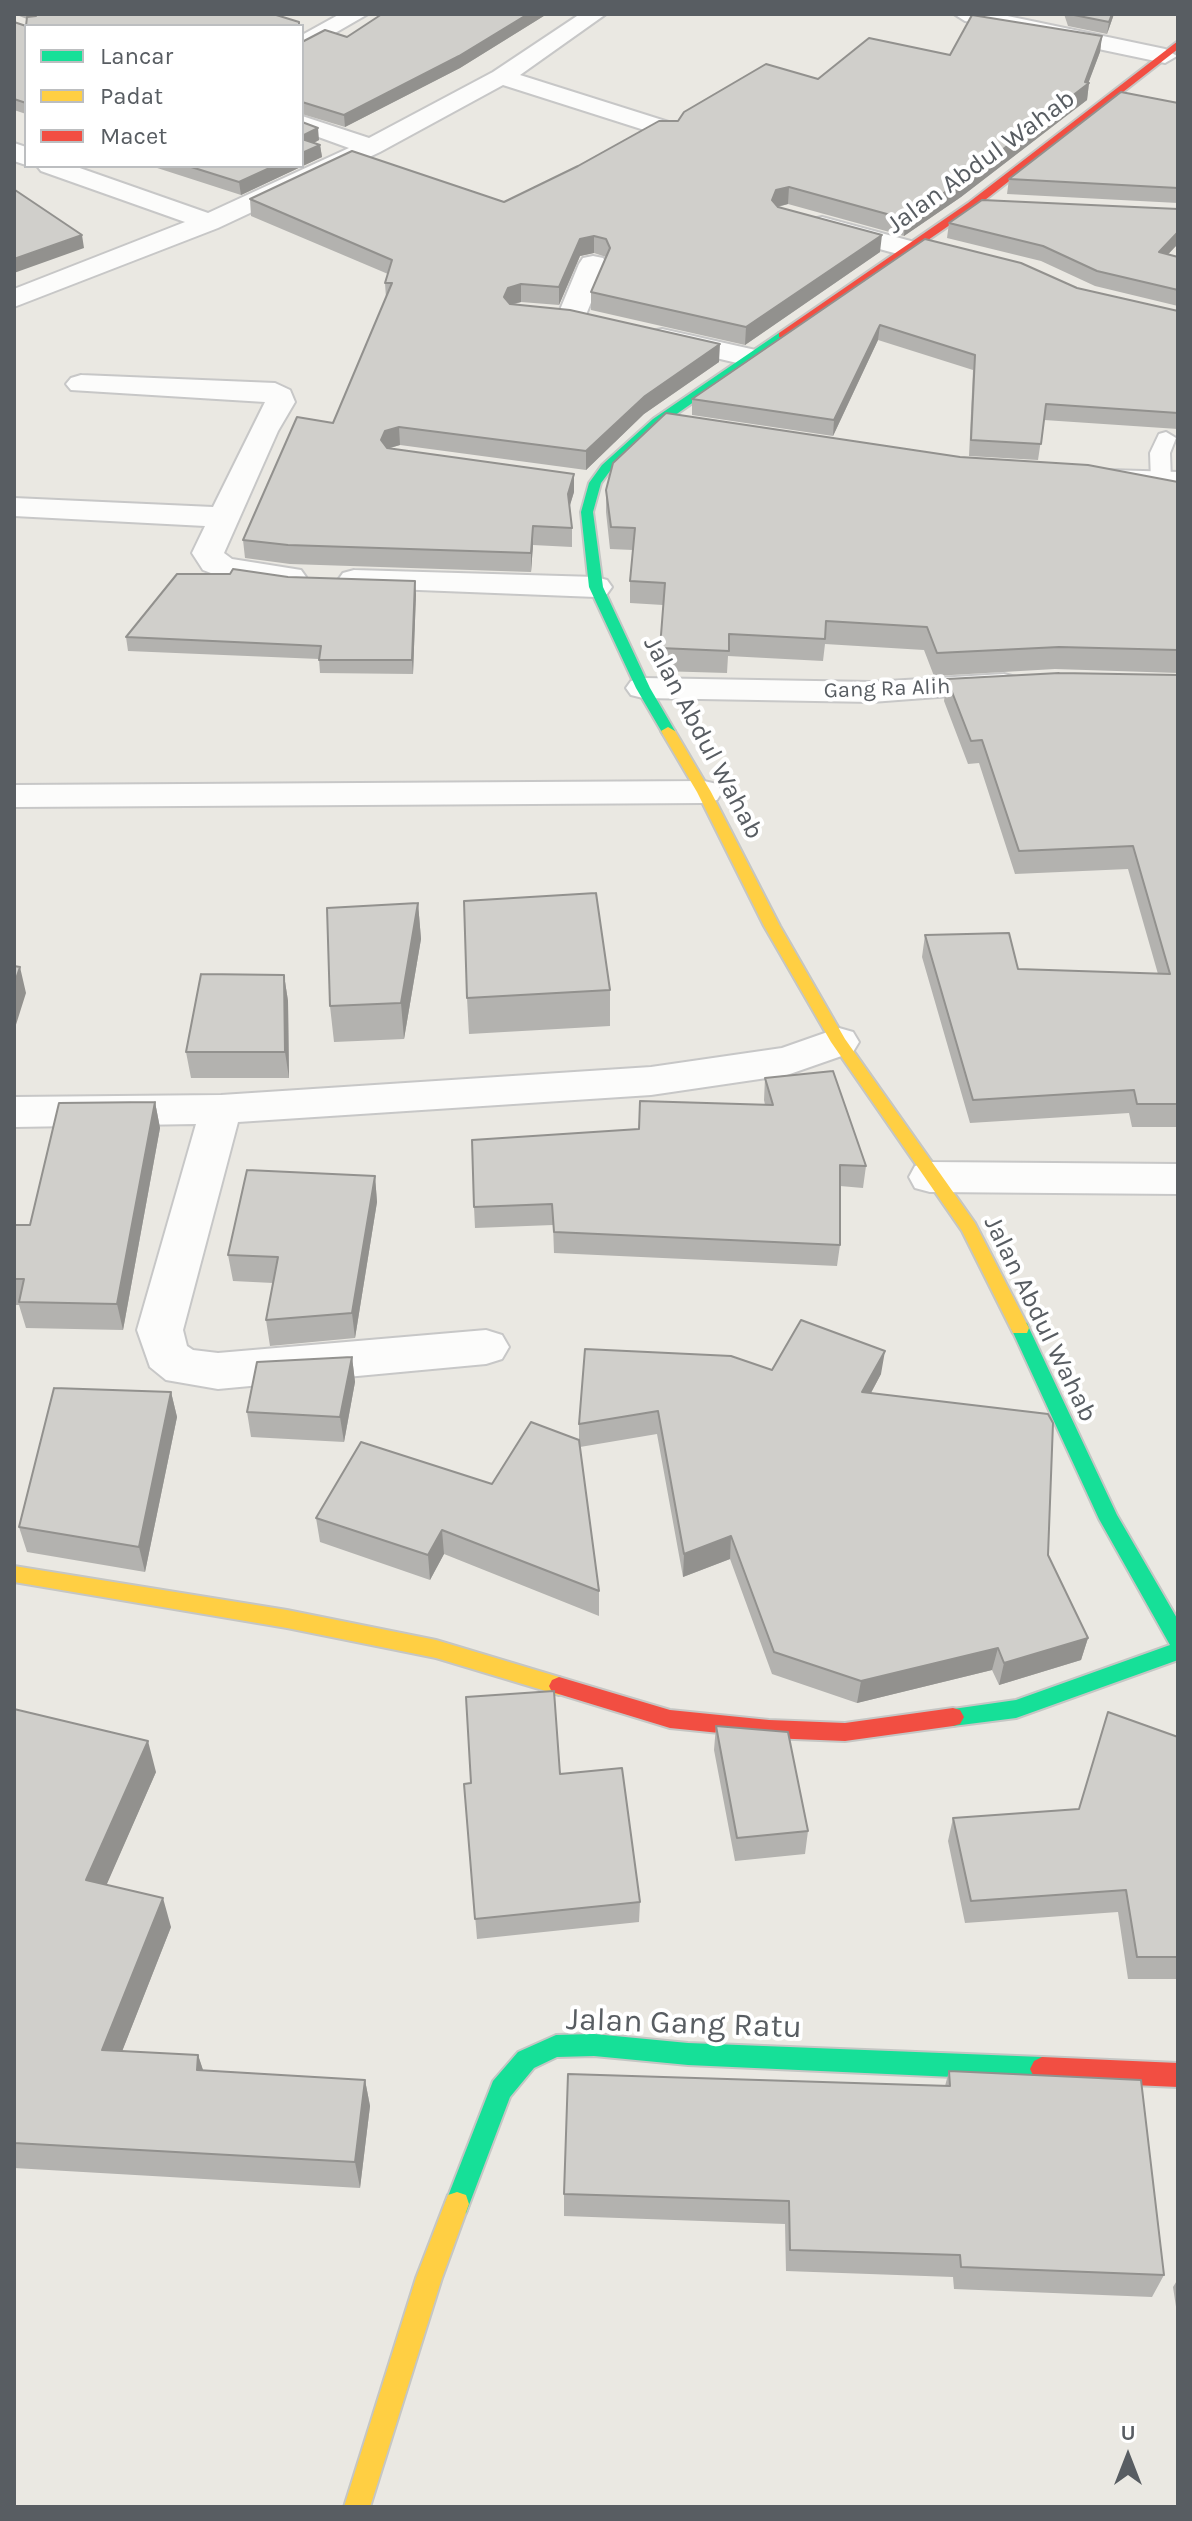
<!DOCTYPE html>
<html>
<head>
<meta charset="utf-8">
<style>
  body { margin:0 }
  #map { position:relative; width:1192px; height:2521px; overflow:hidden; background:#eae8e2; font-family:Karla,sans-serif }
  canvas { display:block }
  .frame { position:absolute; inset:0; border:16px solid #585d62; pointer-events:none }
  .legend { position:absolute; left:24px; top:24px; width:280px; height:144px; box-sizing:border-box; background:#fff; border:2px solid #bcbec0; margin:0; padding:10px 14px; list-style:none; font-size:24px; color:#585d62 }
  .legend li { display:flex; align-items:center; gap:16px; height:40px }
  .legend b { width:40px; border:2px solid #bcbec0 }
  .north { position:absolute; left:1088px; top:2417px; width:80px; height:80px; -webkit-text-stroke:6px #fff; paint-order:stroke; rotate:0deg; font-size:22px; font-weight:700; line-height:32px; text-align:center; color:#585d62 }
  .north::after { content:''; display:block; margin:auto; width:28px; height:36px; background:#585d62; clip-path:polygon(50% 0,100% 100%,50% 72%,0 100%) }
</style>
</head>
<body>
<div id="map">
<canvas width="1192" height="2521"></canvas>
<div class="frame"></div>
<ul class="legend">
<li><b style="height:10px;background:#16e098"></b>Lancar</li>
<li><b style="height:10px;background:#ffcf43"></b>Padat</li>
<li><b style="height:10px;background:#f24e42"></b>Macet</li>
</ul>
<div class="north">U</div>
</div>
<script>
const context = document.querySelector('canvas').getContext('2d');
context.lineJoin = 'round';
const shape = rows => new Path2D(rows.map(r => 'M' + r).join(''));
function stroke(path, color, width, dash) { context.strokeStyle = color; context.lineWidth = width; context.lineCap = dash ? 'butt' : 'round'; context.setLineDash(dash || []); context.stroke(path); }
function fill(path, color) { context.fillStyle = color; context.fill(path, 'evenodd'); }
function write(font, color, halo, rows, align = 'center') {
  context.font = font + ' Karla,sans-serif'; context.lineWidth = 8; context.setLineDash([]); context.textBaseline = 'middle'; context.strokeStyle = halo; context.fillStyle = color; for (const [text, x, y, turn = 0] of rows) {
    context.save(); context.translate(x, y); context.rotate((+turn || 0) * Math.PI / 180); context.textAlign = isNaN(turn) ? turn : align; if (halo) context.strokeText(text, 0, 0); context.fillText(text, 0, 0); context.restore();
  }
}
const lane = shape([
  [1166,432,1176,438,1170,453,1171,481,1161,487,1151,481,1150,453,1159,434,1166,432]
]);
const street = shape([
  [340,14,368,14,302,52,302,35,340,14],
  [580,14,606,14,520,75,678,125,681,130,678,135,660,135,503,85,380,152,218,228,14,307,14,289,185,222,41,171,37,166,74,166,208,213,349,148,302,131,302,116,369,138,493,72,580,14],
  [954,14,998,14,1165,49,1177,56,1165,63,965,21,954,14],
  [14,143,26,147,26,165,14,161,14,143],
  [822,217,918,243,922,249,918,255,909,257,813,231,809,225,813,219,822,217],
  [593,256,603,258,607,264,585,317,581,323,561,323,557,317,579,264,583,258,593,256],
  [662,329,760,351,764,357,760,363,750,366,652,343,648,337,652,331,662,329],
  [81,375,275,383,290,390,295,402,278,431,224,553,232,559,301,570,306,577,301,584,290,587,224,578,203,570,192,553,205,526,14,516,14,498,213,507,265,402,71,390,66,384,71,378,81,375],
  [1108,470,1178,472,1178,490,1097,486,1093,479,1097,472,1108,470],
  [354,570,596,577,607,580,612,587,607,594,596,597,343,587,338,580,343,573,354,570],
  [1004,674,1016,677,1021,684,1016,691,872,702,643,698,631,695,626,688,631,681,643,678,872,682,1004,674],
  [704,781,717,784,722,792,717,800,704,803,14,807,14,785,704,781],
  [839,1028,853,1032,859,1042,853,1052,787,1075,651,1095,238,1122,183,1330,187,1346,193,1350,218,1353,486,1330,502,1335,509,1347,502,1359,486,1364,218,1389,166,1380,150,1367,137,1330,196,1124,14,1127,14,1097,221,1095,651,1067,782,1048,839,1028],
  [930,1162,1178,1164,1178,1194,930,1192,915,1188,909,1177,915,1166,930,1162]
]);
const fast = shape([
  [779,333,789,335,661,425,610,471,601,483,593,512,603,587,650,688,675,731,673,734,663,734,636,688,589,587,581,512,589,483,602,465,653,419,779,333],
  [1020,1321,1027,1323,1029,1328,1117,1515,1178,1620,1178,1660,1016,1718,953,1726,946,1724,942,1717,946,1710,1016,1700,1170,1645,1099,1519,1011,1328,1013,1323,1020,1321],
  [594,2034,688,2043,1042,2057,1050,2061,1054,2069,1050,2077,1042,2081,688,2065,594,2056,557,2057,534,2068,510,2097,466,2213,457,2216,448,2213,445,2204,493,2081,518,2052,556,2035,594,2034]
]);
const slow = shape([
  [668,727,675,731,711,792,780,926,845,1039,975,1223,1029,1328,1027,1333,1013,1333,962,1231,831,1042,764,926,697,792,661,731,668,727],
  [14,1566,287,1610,436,1640,559,1677,566,1680,569,1686,566,1692,559,1695,436,1658,287,1628,14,1582,14,1566],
  [457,2192,466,2195,469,2204,442,2278,370,2507,344,2507,416,2278,448,2195,457,2192]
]);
const jam = shape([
  [1178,41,1178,49,976,207,787,337,779,337,779,333,968,203,1178,41],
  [559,1677,670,1710,769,1720,845,1723,953,1708,960,1710,964,1717,960,1724,953,1726,845,1741,769,1738,670,1728,552,1692,549,1686,552,1680,559,1677],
  [1042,2057,1178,2063,1178,2087,1042,2081,1034,2077,1030,2069,1034,2061,1042,2057]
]);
stroke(lane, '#c7c7c7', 4);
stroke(street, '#c7c7c7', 4);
stroke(fast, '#c5c6c4', 4);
stroke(slow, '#c5c6c4', 4);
stroke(jam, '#c5c6c4', 4);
fill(lane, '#fcfcfb');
fill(street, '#fcfcfb');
fill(fast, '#16e098');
fill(slow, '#ffcf43');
fill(jam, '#f24e42');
fill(shape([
  [14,14,273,14,26,26,26,114,14,110,14,22,26,26,27,19],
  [382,14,547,14,460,68,345,127,302,114,302,42,347,37],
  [1064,14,1114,14,1107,34,1068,26],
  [1102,36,1100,52,1088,83,1089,83,1087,100,961,197,904,236,788,204,778,207,880,252,745,345,591,310,591,292,606,257,594,253,580,256,559,305,521,302,512,305,719,362,644,414,586,470,400,445,390,448,574,492,569,507,572,528,572,547,533,545,531,572,290,564,245,558,243,540,333,423,386,298,385,283,388,274,251,216,250,199,504,202,678,121,818,79,950,55],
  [1178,103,1178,203,1007,194,1009,179],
  [302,122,319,140,314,143,320,145,322,157,241,195,151,166,302,166],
  [949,223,1168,254,1178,257,1178,306,1095,286,1041,261,947,238],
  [925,239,1077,288,1178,311,1178,429,1044,420,1038,460,969,456,973,370,878,340,833,436,692,415,692,399],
  [960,457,1178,482,1178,673,1055,669,934,676,924,650,825,644,823,661,728,656,727,673,659,671,663,605,630,603,630,581,633,550,610,549,606,512,606,490],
  [288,577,416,594,413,674,320,673,319,659,128,651,126,637],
  [1178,675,1178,1127,1132,1127,1129,1113,970,1123,922,957,925,935,1018,969,1158,974,1128,869,1015,874,979,763,968,764,944,701,947,679],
  [418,903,421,939,404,1039,334,1042,330,1006],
  [284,975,288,1001,289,1078,191,1078,186,1052],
  [610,990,610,1026,469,1034,467,998],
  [765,1078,866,1166,863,1188,840,1186,840,1245,837,1266,554,1253,553,1225,475,1228,474,1207,639,1129,765,1105,764,1100],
  [155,1102,160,1128,123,1330,26,1328,19,1305,14,1305,14,1225,30,1225],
  [375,1176,377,1202,355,1338,270,1346,266,1320,273,1283,233,1281,228,1255],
  [352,1357,355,1382,344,1442,251,1437,247,1412],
  [772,1370,881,1374,871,1393,1048,1555,1088,1638,1081,1660,999,1685,992,1670,857,1703,772,1674,730,1559,683,1577,657,1434,580,1447,599,1591,599,1616,444,1554,430,1580,320,1542,316,1518,492,1484,579,1440,579,1424],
  [171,1392,177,1417,145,1572,27,1552,19,1527],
  [14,1709,156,1772,106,1885,171,1927,122,2051,198,2055,203,2070,365,2080,370,2106,360,2188,14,2168],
  [716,1726,808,1831,805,1854,735,1861,714,1750],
  [1178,1737,1178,1979,1128,1979,1118,1912,965,1923,948,1841,953,1818,1078,1809],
  [560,1774,640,1902,639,1922,477,1939,464,1784],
  [949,2071,1164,2275,1152,2297,954,2289,953,2277,786,2271,785,2224,564,2216,564,2194,945,2086],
  [1178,2279,1178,2320,1173,2287]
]), '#b3b2af');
fill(shape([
  [528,14,547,14,460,68,345,127,344,115],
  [1112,14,1114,14,1107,34,1109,22],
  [1102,36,1100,52,1088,84,1089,83,1087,100,961,197,904,236,905,219,1085,82],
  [318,128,319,140,302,149,302,136],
  [320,145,322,157,241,195,239,182,274,166,302,166,302,153],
  [789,187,788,204,776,207,772,200,776,190],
  [1178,232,1178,244,1156,267,1159,252],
  [82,235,84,248,14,273,14,259],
  [882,235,880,252,745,345,746,327],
  [594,236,594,253,580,256,559,305,559,287,580,239],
  [521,284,521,302,508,305,504,297,508,288],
  [880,325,878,340,833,436,834,420],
  [720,344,719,362,644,414,586,470,586,451,645,396],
  [399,427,400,445,386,449,381,440,385,431],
  [574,474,574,492,568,512,568,494],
  [533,526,533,545,531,572,531,553],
  [415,581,416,594,413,674,412,660],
  [418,903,421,939,404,1039,401,1003],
  [20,967,26,993,14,1031,14,985],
  [284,975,288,1001,289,1078,285,1052],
  [155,1102,160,1128,123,1330,117,1304],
  [375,1176,377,1202,355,1338,352,1313],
  [885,1351,881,1374,859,1415,862,1392],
  [352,1357,355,1382,344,1442,340,1417],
  [171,1392,177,1417,145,1572,139,1547],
  [442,1530,444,1554,430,1580,428,1555],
  [731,1536,730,1559,683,1577,684,1554],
  [1088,1638,1081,1660,999,1685,1004,1663],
  [998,1648,992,1670,857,1703,861,1681],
  [148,1741,156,1772,96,1909,86,1880],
  [163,1898,171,1927,112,2077,102,2050],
  [198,2055,207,2082,197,2070],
  [365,2080,370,2106,360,2188,355,2162]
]), '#92918e');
const building = shape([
  [36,14,273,14,299,22,299,26,26,26,26,103,14,99,14,22,26,26,27,17,36,16,36,14],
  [382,14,528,14,459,56,344,115,302,102,302,42,325,30,347,37,382,14],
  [1069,14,1112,14,1109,22,1069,14],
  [972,15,1102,36,1085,82,1089,83,963,180,905,219,789,187,776,190,772,200,778,207,882,235,746,327,591,292,610,248,606,239,594,236,580,239,559,287,521,284,508,288,504,297,510,304,570,310,720,344,645,396,586,451,399,427,385,431,381,440,387,448,574,474,568,494,572,528,533,526,531,553,288,545,243,540,297,417,333,423,392,283,385,283,392,260,250,199,352,151,504,202,578,166,659,121,678,121,684,112,766,64,818,79,869,38,950,55,972,15],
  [1121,92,1178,103,1178,188,1009,179,1121,92],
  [302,122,318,128,302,136,302,122],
  [302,139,320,145,302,153,302,139],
  [188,166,274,166,239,182,188,166],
  [15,190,82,235,14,259,14,191,15,190],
  [982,200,1178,209,1178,232,1159,252,1178,257,1178,290,1097,271,1043,246,949,223,982,200],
  [925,239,1021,263,1077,288,1178,311,1178,413,1046,404,1041,444,971,440,975,355,880,325,834,420,692,399,925,239],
  [666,413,960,457,1088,465,1178,482,1178,650,1059,647,937,653,927,627,826,621,825,639,729,634,729,651,660,648,665,583,630,581,635,528,611,527,606,490,613,463,666,413],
  [233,569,288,577,415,581,412,660,319,660,321,646,126,637,177,574,230,574,233,569],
  [1059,673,1178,675,1178,1104,1137,1104,1134,1090,973,1100,925,935,1009,933,1018,969,1170,974,1133,846,1019,851,982,740,971,741,947,679,1059,673],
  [596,893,610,990,467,998,464,901,596,893],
  [418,903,401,1003,330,1006,327,908,418,903],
  [14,966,20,967,14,985,14,966],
  [201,974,284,975,285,1052,186,1052,201,974],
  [833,1071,866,1166,840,1165,840,1245,554,1232,552,1204,474,1207,472,1140,639,1129,640,1101,773,1105,765,1078,833,1071],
  [155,1102,117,1304,19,1302,24,1279,14,1279,14,1225,30,1225,59,1103,155,1102],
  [247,1170,375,1176,352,1313,266,1320,278,1257,228,1255,247,1170],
  [801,1320,885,1351,862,1392,1048,1414,1053,1423,1048,1555,1088,1638,1004,1663,998,1648,861,1681,774,1652,731,1536,684,1554,658,1411,579,1424,585,1349,731,1356,772,1370,801,1320],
  [352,1357,340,1417,247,1412,257,1362,352,1357],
  [54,1388,171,1392,139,1547,19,1527,54,1388],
  [531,1422,579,1440,599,1591,442,1530,428,1555,316,1518,361,1442,492,1484,531,1422],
  [554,1691,560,1774,622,1768,640,1902,475,1919,464,1784,471,1783,466,1697,554,1691],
  [14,1709,148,1741,86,1880,163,1898,102,2050,198,2055,197,2070,365,2080,355,2162,14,2143,14,1709],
  [1108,1712,1178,1737,1178,1957,1137,1957,1126,1890,971,1901,953,1818,1079,1809,1108,1712],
  [716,1726,788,1732,808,1831,737,1838,716,1726],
  [949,2071,1141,2080,1164,2275,961,2267,960,2255,790,2250,789,2201,564,2194,568,2074,950,2086,949,2071]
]);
fill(building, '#d0cfcb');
stroke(building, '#92918e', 2);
write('22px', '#585d62', '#fff', [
  ["Gang Ra Alih",887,689,-2]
]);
write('26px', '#585d62', '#fff', [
  ["Jalan Abdul Wahab",981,162,-36],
  ["Jalan Abdul Wahab",703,738,62],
  ["Jalan Abdul Wahab",1040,1319,64]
]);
write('32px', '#585d62', '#fff', [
  ["Jalan Gang Ratu",684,2024,2]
]);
</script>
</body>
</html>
